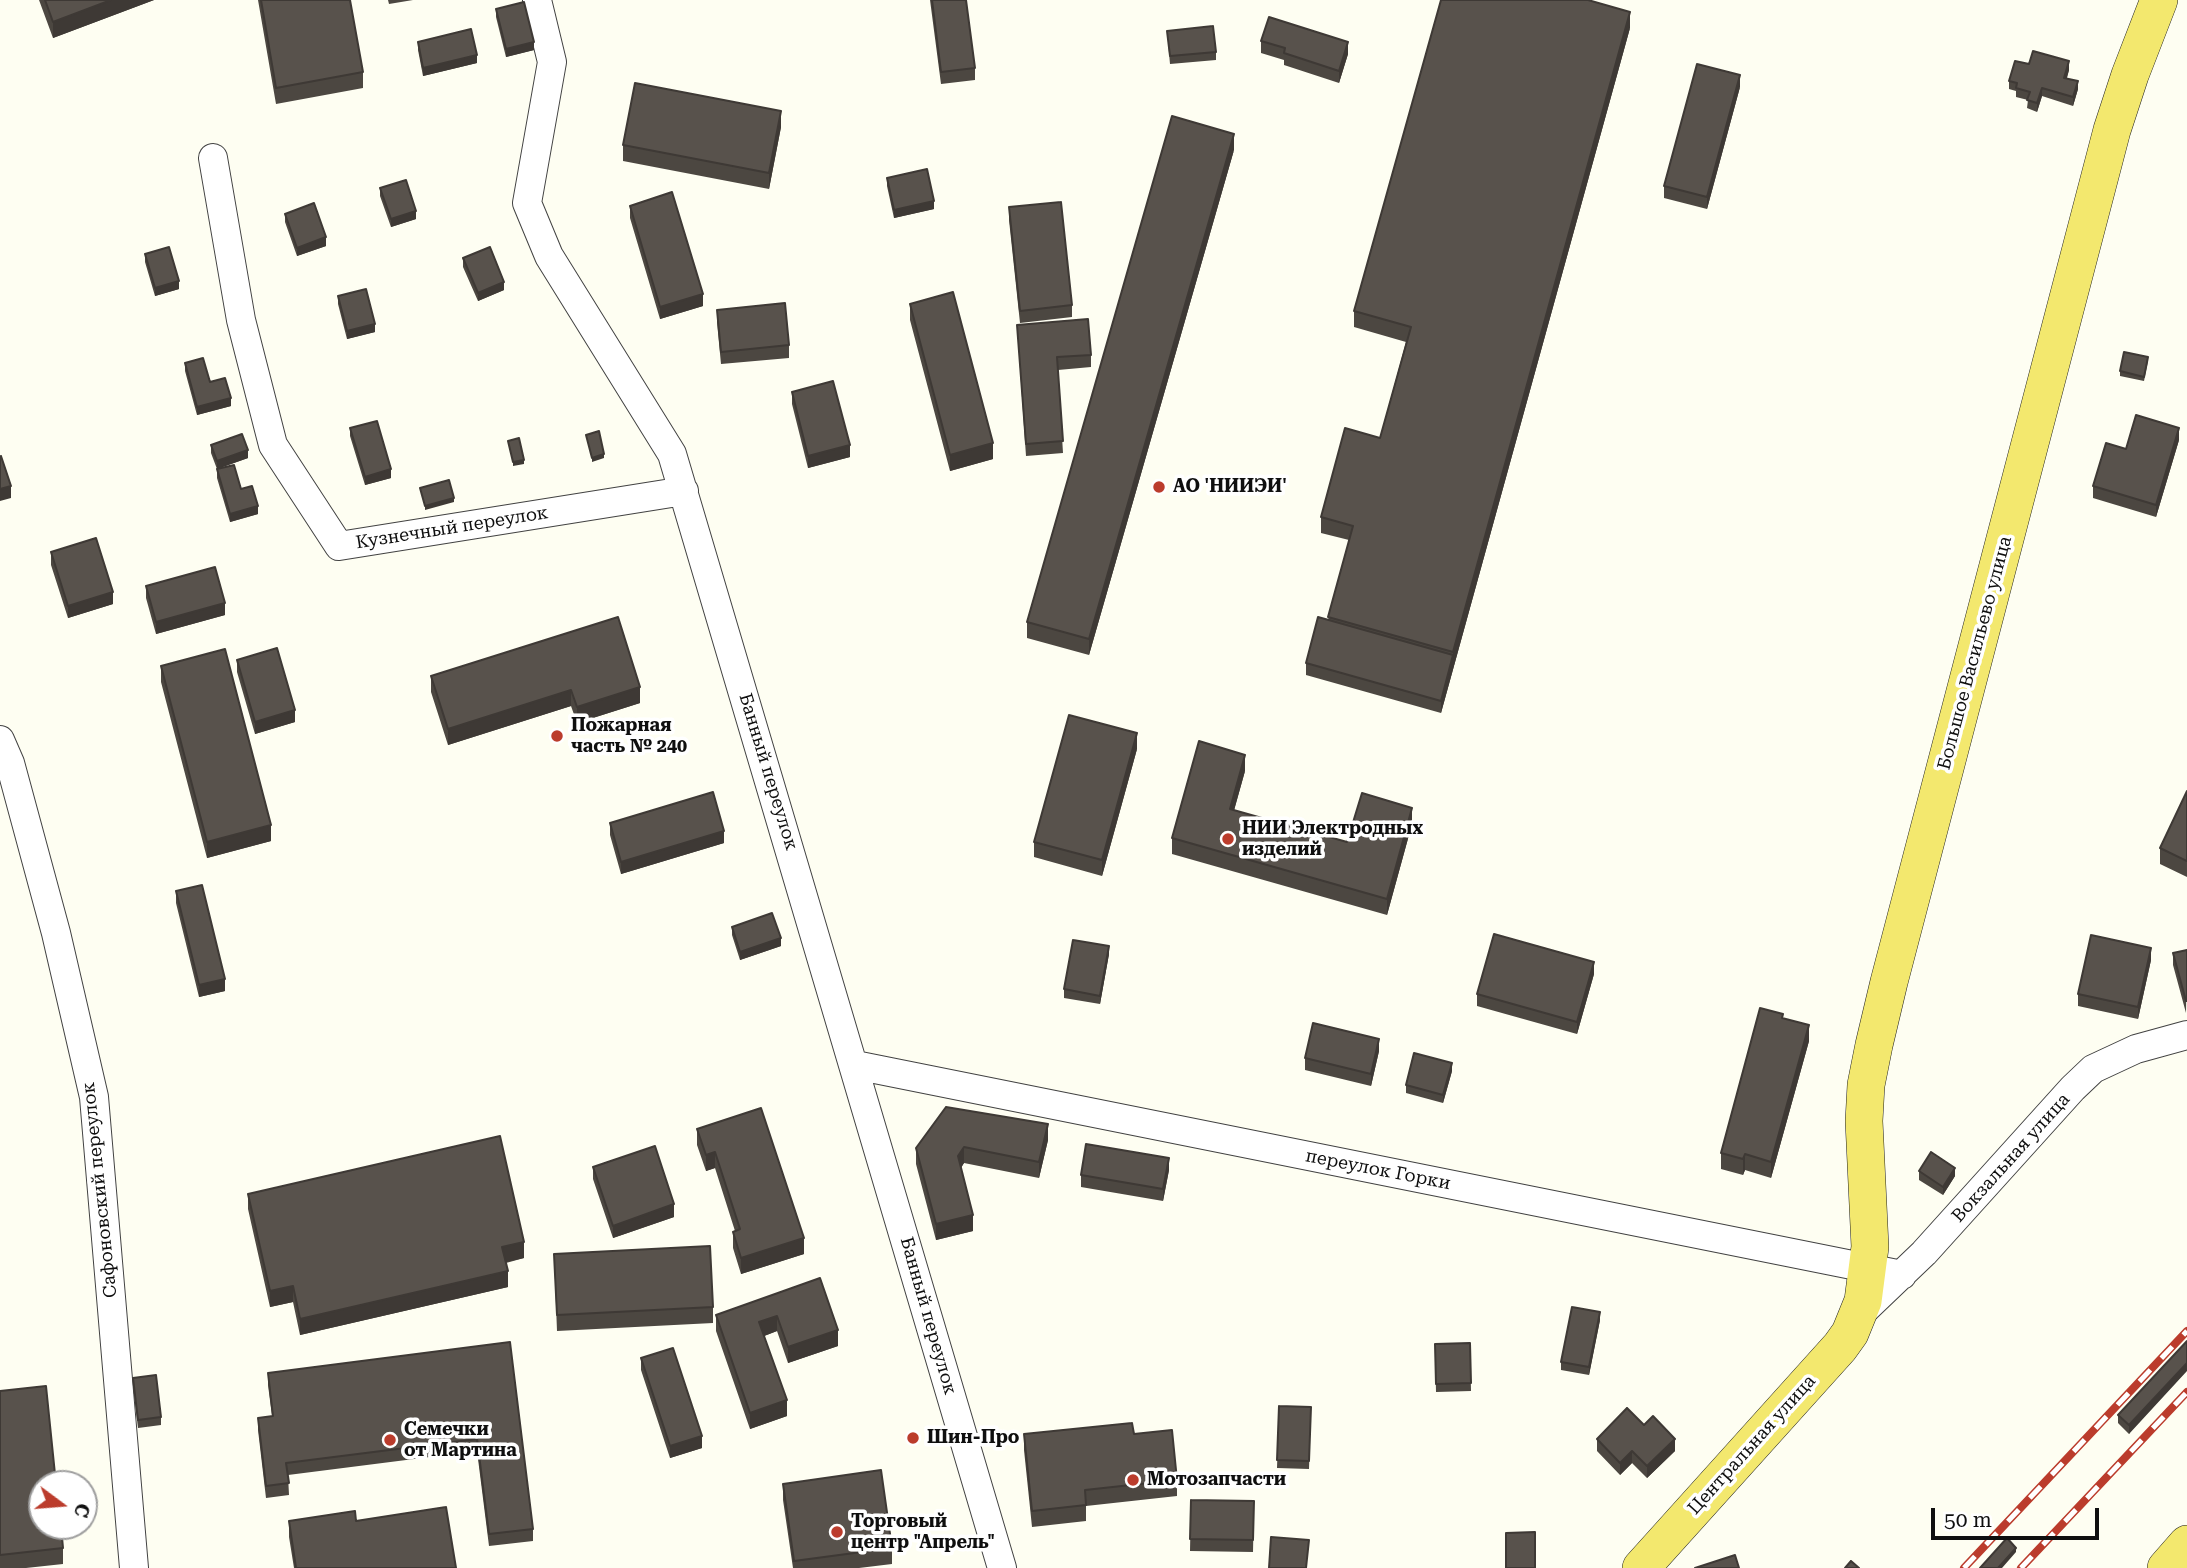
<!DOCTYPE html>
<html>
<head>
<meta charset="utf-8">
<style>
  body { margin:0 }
  #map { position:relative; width:2187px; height:1568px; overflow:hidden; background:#fefef2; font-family:"Roboto Serif",serif }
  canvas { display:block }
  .north { position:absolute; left:28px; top:1470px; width:70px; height:70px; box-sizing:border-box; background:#fff; border:2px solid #9f9f9f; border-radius:50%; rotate:106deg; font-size:19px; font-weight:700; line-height:28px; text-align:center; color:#0f0f0f }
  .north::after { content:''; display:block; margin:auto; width:24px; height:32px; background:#bb3c2c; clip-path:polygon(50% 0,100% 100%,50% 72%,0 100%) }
  .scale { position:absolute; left:1931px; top:1508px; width:168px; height:32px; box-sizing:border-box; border:4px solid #0f0f0f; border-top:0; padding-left:9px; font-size:21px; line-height:24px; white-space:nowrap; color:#0f0f0f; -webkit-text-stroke:5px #fff; paint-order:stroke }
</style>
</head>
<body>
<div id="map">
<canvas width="2187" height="1568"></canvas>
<div class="north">С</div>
<div class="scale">50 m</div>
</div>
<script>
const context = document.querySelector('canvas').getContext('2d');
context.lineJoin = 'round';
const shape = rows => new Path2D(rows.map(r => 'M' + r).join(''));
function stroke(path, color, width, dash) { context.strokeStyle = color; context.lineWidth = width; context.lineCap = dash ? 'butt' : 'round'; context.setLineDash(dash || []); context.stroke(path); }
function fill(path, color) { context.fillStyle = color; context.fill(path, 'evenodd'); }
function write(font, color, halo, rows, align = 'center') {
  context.font = font + ' "Roboto Serif",serif'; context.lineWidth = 7; context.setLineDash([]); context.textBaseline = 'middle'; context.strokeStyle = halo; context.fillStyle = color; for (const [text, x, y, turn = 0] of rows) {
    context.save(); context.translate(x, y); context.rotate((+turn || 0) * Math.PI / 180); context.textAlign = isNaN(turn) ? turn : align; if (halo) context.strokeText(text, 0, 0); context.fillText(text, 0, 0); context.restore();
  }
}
const minor = shape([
  [537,0,552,62,527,203,549,256,672,454,1002,1568],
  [213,158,241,320,273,445,339,546,684,491],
  [0,740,10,763,56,933,94,1097,134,1568],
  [855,1065,1902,1275],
  [1857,1317,1924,1253,2073,1088,2093,1069,2136,1049,2187,1035]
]);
const major = shape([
  [1641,1568,1840,1347,1850,1333,1863,1301,1870,1247,1864,1121,1866,1085,1874,1045,1889,982,2112,130,2130,75,2159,0],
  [2166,1568,2187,1544]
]);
stroke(minor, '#424242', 30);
stroke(major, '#202020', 38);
stroke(minor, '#fff', 28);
stroke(major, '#f3e86e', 37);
const rail = shape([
  [1964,1568,2187,1331],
  [2021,1568,2187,1392]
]);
stroke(rail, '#bb3c2c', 8);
stroke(rail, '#fff', 5, [16]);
fill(shape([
  [39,0,154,0,53,38],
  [258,0,350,0,363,72,363,88,276,104],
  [388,0,413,0,389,4],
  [930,0,966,0,975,68,975,80,941,84],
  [496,9,534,50,506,57,496,17],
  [1630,28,1441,713,1306,675,1306,663,1328,620,1349,540,1321,533,1321,517,1380,438,1406,342,1354,327,1354,311],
  [1167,31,1216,52,1216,60,1170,64],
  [1261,41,1348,54,1339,83,1284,65,1284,60,1261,53],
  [418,42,477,63,423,76,418,50],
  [2029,64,2069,70,2067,78,2078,89,2073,106,2042,96,2037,112,2027,108,2028,100,2016,97,2016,91,2009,89,2009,81],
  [1740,87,1707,209,1664,198,1664,186],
  [781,127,769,189,623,161,623,145],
  [1234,150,1089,655,1027,638,1027,622],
  [887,178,934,209,894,218,887,186],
  [380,188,416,219,391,227,380,196],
  [630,206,703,306,660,319,630,218],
  [1009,207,1072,305,1072,317,1020,323,1009,220],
  [285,214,326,246,297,256,285,222],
  [145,254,179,289,155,296,145,262],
  [463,258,504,290,478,301,463,267],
  [338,296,375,332,347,339,338,304],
  [910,304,993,459,950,471,910,320],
  [717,310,789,345,789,358,721,364,717,322],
  [1017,325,1091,355,1091,367,1058,370,1063,453,1026,456],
  [2148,361,2144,381,2120,376,2120,371],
  [185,363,210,382,231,406,197,415,185,371],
  [792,392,850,457,808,468,792,404],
  [350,428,391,478,365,485,350,436],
  [2179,440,2156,517,2093,498,2093,486],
  [211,445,248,458,217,469,211,453],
  [217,469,258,514,230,522,217,478],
  [51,552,113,604,68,618,51,565],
  [146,586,225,615,156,634,146,598],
  [618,617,640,703,577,723,571,706,448,745,431,692,431,676],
  [237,660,295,722,255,734,237,672],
  [161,666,271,841,207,858,161,682],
  [1137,749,1102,876,1034,857,1034,842],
  [1245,771,1234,810,1347,842,1412,824,1387,915,1172,854,1172,838],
  [2187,791,2187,877,2160,864,2160,848],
  [610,823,724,843,621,874,610,835],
  [176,891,225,991,199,997,176,903],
  [732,927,781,946,740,960,732,935],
  [2187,950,2186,1013,2173,965,2173,953],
  [1109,954,1100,1004,1064,998,1064,989],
  [2151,960,2138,1019,2078,1006,2078,994],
  [1594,974,1577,1034,1477,1006,1477,994],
  [1783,1018,1809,1041,1771,1178,1745,1170,1743,1175,1721,1169,1721,1153],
  [1379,1051,1371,1086,1305,1070,1305,1058],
  [1452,1071,1443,1103,1406,1093,1406,1085],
  [697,1129,804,1254,741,1274,733,1248,733,1232,735,1231,715,1168,706,1171,697,1145],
  [1048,1140,1039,1178,964,1163,961,1168,973,1231,936,1240,916,1164,916,1148],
  [593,1167,674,1217,613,1238,593,1179],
  [1169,1170,1163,1201,1081,1187,1081,1175],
  [1919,1171,1955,1176,1943,1195,1919,1180],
  [248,1194,524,1258,506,1263,508,1287,300,1335,293,1302,270,1307,248,1209],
  [554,1254,713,1307,713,1323,557,1331],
  [820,1278,838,1346,788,1363,777,1331,764,1336,787,1416,750,1429,716,1331,716,1315],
  [1600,1320,1589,1375,1561,1370,1561,1362],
  [2187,1341,2129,1434,2118,1423,2118,1415],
  [510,1342,533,1529,533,1541,489,1546,477,1451,288,1475,289,1495,266,1498,258,1430,258,1418,272,1416,268,1385,268,1373],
  [1470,1343,1471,1391,1436,1392,1435,1344],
  [641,1358,702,1448,670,1458,641,1370],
  [133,1378,161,1417,161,1425,138,1428,133,1386],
  [0,1391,63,1548,63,1564,26,1568,0,1568],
  [1279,1406,1311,1407,1309,1469,1277,1468],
  [1644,1425,1675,1451,1647,1478,1632,1463,1620,1475,1597,1451,1597,1439],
  [1024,1434,1134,1434,1177,1480,1177,1496,1086,1506,1086,1521,1032,1527,1024,1450],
  [783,1484,892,1548,892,1564,859,1568,793,1568,783,1500],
  [1191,1500,1254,1501,1253,1552,1190,1551],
  [289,1521,356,1521,456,1568,294,1568,289,1537]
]), '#4c4741');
fill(shape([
  [111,0,154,0,53,38,53,22],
  [1630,12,1630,28,1441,713,1441,701,1453,655,1453,652],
  [534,42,534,50,506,57,506,49],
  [1348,42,1348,54,1339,83,1339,71],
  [477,55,477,63,423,76,423,68],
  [2069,61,2069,70,2064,86,2064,78],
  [1740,75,1740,87,1707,209,1707,197],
  [2078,81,2078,89,2073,106,2073,97],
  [2042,88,2042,96,2037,112,2037,103],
  [781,111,781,127,769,189,769,173],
  [1234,134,1234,150,1089,655,1089,639],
  [934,201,934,209,894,218,894,210],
  [416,211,416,219,391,227,391,219],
  [326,237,326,246,297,256,297,248],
  [179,281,179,289,155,296,155,288],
  [504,282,504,290,478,301,478,293],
  [703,294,703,306,660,319,660,307],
  [375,324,375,332,347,339,347,331],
  [231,398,231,406,197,415,197,407],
  [2179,428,2179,440,2156,517,2156,505],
  [993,443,993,459,950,471,950,455],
  [850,445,850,457,808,468,808,456],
  [248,450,248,458,217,469,217,461],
  [604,454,604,458,592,462,592,458],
  [524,460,524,464,513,466,513,462],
  [391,469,391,478,365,485,365,477],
  [11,486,11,498,0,501,0,489],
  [454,498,454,502,425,510,425,506],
  [258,506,258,514,230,522,230,514],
  [113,592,113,604,68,618,68,606],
  [225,603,225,615,156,634,156,622],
  [640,687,640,703,577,723,577,707],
  [571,690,571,706,448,745,448,729],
  [295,710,295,722,255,734,255,722],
  [1137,733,1137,749,1102,876,1102,860],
  [1245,755,1245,771,1230,825,1230,809],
  [1412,808,1412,824,1387,915,1387,899],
  [271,825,271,841,207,858,207,842],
  [724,831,724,843,621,874,621,862],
  [781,938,781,946,740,960,740,952],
  [1109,946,1109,954,1100,1004,1100,996],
  [2151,948,2151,960,2138,1019,2138,1007],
  [1594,962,1594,974,1577,1034,1577,1022],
  [225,979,225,991,199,997,199,985],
  [1809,1025,1809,1041,1771,1178,1771,1162],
  [1379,1039,1379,1051,1371,1086,1371,1074],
  [1452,1063,1452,1071,1443,1103,1443,1095],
  [1048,1124,1048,1140,1039,1178,1039,1162],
  [964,1147,964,1163,958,1172,958,1156],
  [715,1152,715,1168,706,1171,706,1155],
  [1745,1154,1745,1170,1743,1175,1743,1159],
  [1169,1158,1169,1170,1163,1201,1163,1189],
  [1955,1168,1955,1176,1943,1195,1943,1187],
  [674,1204,674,1217,613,1238,613,1226],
  [973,1215,973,1231,936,1240,936,1224],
  [804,1238,804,1254,741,1274,741,1258],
  [524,1242,524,1258,502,1263,502,1247],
  [508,1271,508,1287,300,1335,300,1319],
  [293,1286,293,1302,270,1307,270,1291],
  [1600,1312,1600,1320,1589,1375,1589,1367],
  [777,1316,777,1331,759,1338,759,1322],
  [838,1330,838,1346,788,1363,788,1347],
  [2187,1363,2187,1371,2129,1434,2129,1425],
  [787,1400,787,1416,750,1429,750,1413],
  [702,1436,702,1448,670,1458,670,1446],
  [1675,1439,1675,1451,1647,1478,1647,1466],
  [1632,1451,1632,1463,1620,1475,1620,1463],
  [2016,1548,2016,1552,2002,1568,1998,1568]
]), '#3e3935');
const building = shape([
  [45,0,111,0,53,22,45,0],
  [261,0,350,0,363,72,276,88,261,0],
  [932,0,966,0,975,68,941,72,932,0],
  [1441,0,1588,0,1630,12,1453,652,1328,617,1353,526,1321,517,1345,428,1380,438,1411,327,1354,311,1441,0],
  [524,2,534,42,506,49,496,9,524,2],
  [1269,17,1348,42,1339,71,1284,53,1285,48,1261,41,1269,17],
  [1213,26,1216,52,1170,56,1167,31,1213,26],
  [471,29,477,55,423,68,418,42,471,29],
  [2033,51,2069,61,2064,78,2078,81,2073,97,2042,88,2037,103,2027,100,2030,92,2016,88,2017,83,2009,81,2015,61,2029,64,2033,51],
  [1697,64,1740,75,1707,197,1664,186,1697,64],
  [635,83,781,111,769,173,623,145,635,83],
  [1172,116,1234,134,1089,639,1027,622,1172,116],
  [927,169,934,201,894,210,887,178,927,169],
  [406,180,416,211,391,219,380,188,406,180],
  [672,192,703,294,660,307,630,206,672,192],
  [1061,202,1072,305,1020,311,1009,207,1061,202],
  [314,203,326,237,297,248,285,214,314,203],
  [169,247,179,281,155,288,145,254,169,247],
  [490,247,504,282,478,293,463,258,490,247],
  [366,289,375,324,347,331,338,296,366,289],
  [953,292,993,443,950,455,910,304,953,292],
  [785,303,789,345,721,352,717,310,785,303],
  [1088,319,1091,355,1057,357,1063,441,1026,444,1017,325,1088,319],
  [2124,352,2148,357,2144,377,2120,371,2124,352],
  [203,358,210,382,225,378,231,398,197,407,185,363,203,358],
  [833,381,850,445,808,456,792,392,833,381],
  [2136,415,2179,428,2156,505,2093,486,2106,443,2126,449,2136,415],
  [377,421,391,469,365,477,350,428,377,421],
  [599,431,604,454,592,458,586,435,599,431],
  [242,434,248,450,217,461,211,445,242,434],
  [519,438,524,460,513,462,508,441,519,438],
  [1,456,11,486,0,489,0,457,1,456],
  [234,465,241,489,252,486,258,506,230,514,217,469,234,465],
  [449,480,454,498,425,506,420,488,449,480],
  [96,538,113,592,68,606,51,552,96,538],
  [215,567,225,603,156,622,146,586,215,567],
  [618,617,640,687,577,707,571,690,448,729,431,676,618,617],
  [1318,617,1453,655,1441,701,1306,663,1318,617],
  [277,648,295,710,255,722,237,660,277,648],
  [225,649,271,825,207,842,161,666,225,649],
  [1069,715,1137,733,1102,860,1034,842,1069,715],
  [1199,741,1245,755,1230,809,1347,842,1362,793,1412,808,1387,899,1172,838,1199,741],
  [2187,791,2187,861,2160,848,2187,791],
  [713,792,724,831,621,862,610,823,713,792],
  [202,885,225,979,199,985,176,891,202,885],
  [772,913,781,938,740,952,732,927,772,913],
  [1494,934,1594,962,1577,1022,1477,994,1494,934],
  [2091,935,2151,948,2138,1007,2078,994,2091,935],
  [1073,940,1109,946,1100,996,1064,989,1073,940],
  [2187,950,2187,1001,2186,1001,2173,953,2187,950],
  [1760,1008,1783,1014,1782,1018,1809,1025,1771,1162,1745,1154,1743,1159,1721,1153,1760,1008],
  [1313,1023,1379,1039,1371,1074,1305,1058,1313,1023],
  [1414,1053,1452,1063,1443,1095,1406,1085,1414,1053],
  [946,1107,1048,1124,1039,1162,964,1147,958,1156,973,1215,936,1224,916,1148,946,1107],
  [761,1108,804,1238,741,1258,733,1232,740,1229,715,1152,706,1155,697,1129,761,1108],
  [500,1136,524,1242,502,1247,508,1271,300,1319,293,1286,270,1291,248,1194,500,1136],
  [1086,1144,1169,1158,1163,1189,1081,1175,1086,1144],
  [655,1146,674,1204,613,1226,593,1167,655,1146],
  [1931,1152,1955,1168,1943,1187,1919,1171,1931,1152],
  [710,1246,713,1307,557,1315,554,1254,710,1246],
  [820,1278,838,1330,788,1347,777,1316,759,1322,787,1400,750,1413,716,1315,820,1278],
  [1572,1307,1600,1312,1589,1367,1561,1362,1572,1307],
  [2187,1341,2187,1363,2129,1425,2118,1415,2187,1341],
  [510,1342,533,1529,489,1534,477,1439,286,1463,289,1483,266,1486,258,1418,273,1416,268,1373,510,1342],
  [1470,1343,1471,1383,1436,1384,1435,1344,1470,1343],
  [673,1348,702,1436,670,1446,641,1358,673,1348],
  [156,1375,161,1417,138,1420,133,1378,156,1375],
  [46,1386,56,1484,42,1484,42,1526,61,1526,63,1548,0,1555,0,1391,46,1386],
  [1279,1406,1311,1407,1309,1461,1277,1460,1279,1406],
  [1627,1408,1644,1425,1653,1416,1675,1439,1647,1466,1632,1451,1620,1463,1597,1439,1627,1408],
  [1132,1423,1134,1434,1172,1430,1177,1480,1085,1490,1086,1505,1032,1511,1024,1434,1132,1423],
  [881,1470,892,1548,794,1561,783,1484,881,1470],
  [1191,1500,1254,1501,1253,1540,1190,1539,1191,1500],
  [446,1507,456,1568,296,1568,289,1521,355,1511,356,1521,446,1507],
  [1535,1532,1535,1568,1506,1568,1506,1533,1535,1532],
  [1271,1537,1309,1540,1306,1568,1269,1568,1271,1537],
  [2007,1538,2016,1548,1998,1568,1980,1568,2007,1538],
  [1735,1555,1739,1568,1695,1568,1735,1555],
  [1851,1561,1859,1568,1845,1568,1851,1561]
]);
fill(building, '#58524c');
stroke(building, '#3e3935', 2);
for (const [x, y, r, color] of [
  [1159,487,7,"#bb3c2c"],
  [557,736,7,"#bb3c2c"],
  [1228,839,7,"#bb3c2c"],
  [913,1438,7,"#bb3c2c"],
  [390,1440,7,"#bb3c2c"],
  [1133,1480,7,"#bb3c2c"],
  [837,1532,7,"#bb3c2c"]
]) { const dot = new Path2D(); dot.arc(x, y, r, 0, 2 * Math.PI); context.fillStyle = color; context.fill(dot); stroke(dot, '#fff', 2.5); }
write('bold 18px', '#0f0f0f', '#fff', [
  ["АО 'НИИЭИ'",1173,487],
  ["Пожарная",571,726],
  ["часть № 240",571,747],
  ["НИИ Электродных",1242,829],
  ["изделий",1242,850],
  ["Семечки",404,1430],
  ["от Мартина",404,1451],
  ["Шин-Про",927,1438],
  ["Мотозапчасти",1147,1480],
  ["Торговый",851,1522],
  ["центр \"Апрель\"",851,1543]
], 'left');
write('18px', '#0f0f0f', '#fff', [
  ["Кузнечный переулок",452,528,-9],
  ["Большое Васильево улица",1975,653,-75],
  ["Банный переулок",768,772,73],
  ["Вокзальная улица",2011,1158,-48],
  ["переулок Горки",1378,1170,11],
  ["Сафоновский переулок",100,1190,-96],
  ["Банный переулок",928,1316,74],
  ["Центральная улица",1752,1445,-48]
]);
</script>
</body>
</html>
